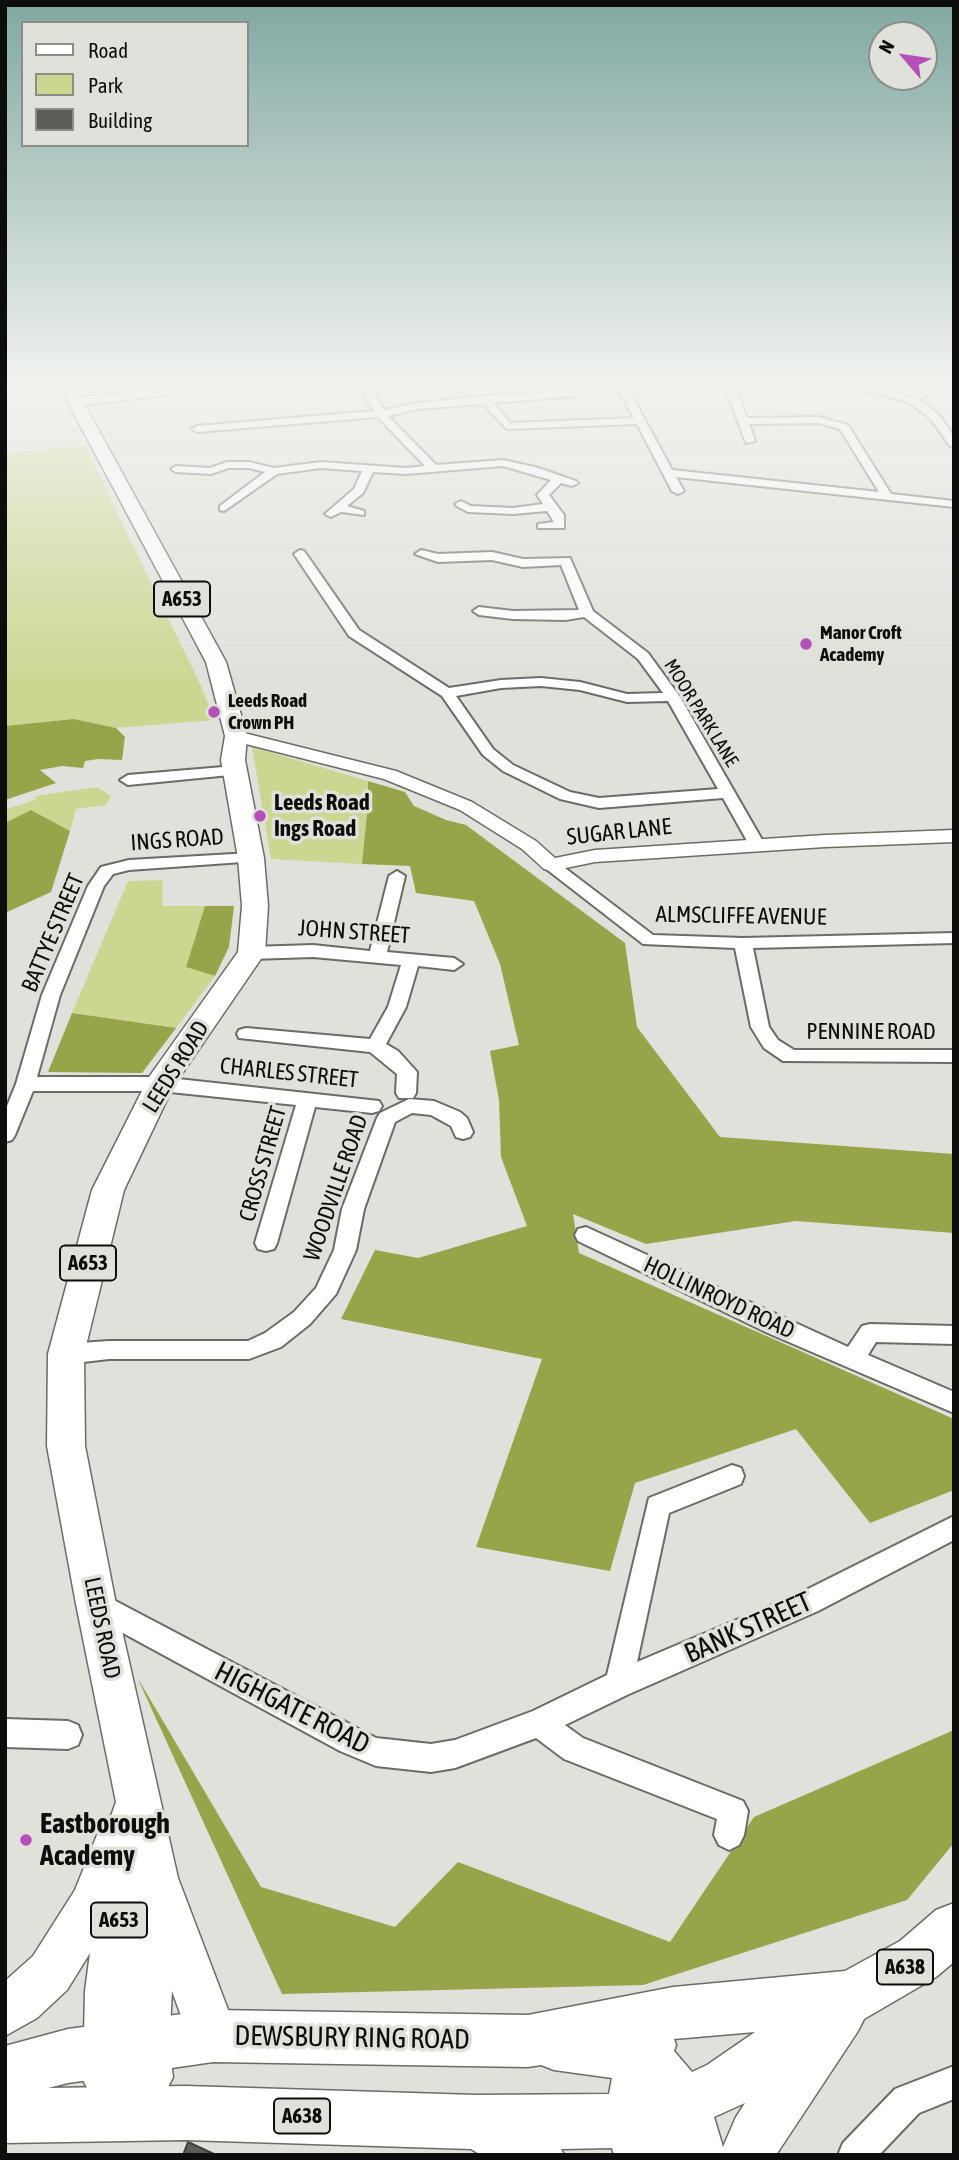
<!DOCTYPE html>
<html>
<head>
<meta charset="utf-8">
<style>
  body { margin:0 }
  #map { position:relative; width:959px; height:2160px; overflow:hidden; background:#dfe1da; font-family:"Asap Condensed",sans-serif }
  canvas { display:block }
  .frame { position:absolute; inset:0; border:7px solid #0d0e0b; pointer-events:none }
  .legend { position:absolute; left:21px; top:21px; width:228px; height:126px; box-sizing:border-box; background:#dfe1da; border:2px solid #8b8d87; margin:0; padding:9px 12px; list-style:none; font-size:21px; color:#0d0e0b }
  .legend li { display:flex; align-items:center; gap:14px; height:35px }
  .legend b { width:35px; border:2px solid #8b8d87 }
  .north { position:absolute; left:868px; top:21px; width:70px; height:70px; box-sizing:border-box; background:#dfe1da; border:2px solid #8b8d87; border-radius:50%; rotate:299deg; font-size:19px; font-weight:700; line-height:28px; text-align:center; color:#0d0e0b }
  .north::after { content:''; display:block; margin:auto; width:24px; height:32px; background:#b450b7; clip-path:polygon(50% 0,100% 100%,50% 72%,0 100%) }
</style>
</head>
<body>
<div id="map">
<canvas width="959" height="2160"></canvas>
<div class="frame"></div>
<ul class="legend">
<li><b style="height:9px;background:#fff"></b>Road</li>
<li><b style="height:19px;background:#cbd791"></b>Park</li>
<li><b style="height:19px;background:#5b5d57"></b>Building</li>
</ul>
<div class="north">N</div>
</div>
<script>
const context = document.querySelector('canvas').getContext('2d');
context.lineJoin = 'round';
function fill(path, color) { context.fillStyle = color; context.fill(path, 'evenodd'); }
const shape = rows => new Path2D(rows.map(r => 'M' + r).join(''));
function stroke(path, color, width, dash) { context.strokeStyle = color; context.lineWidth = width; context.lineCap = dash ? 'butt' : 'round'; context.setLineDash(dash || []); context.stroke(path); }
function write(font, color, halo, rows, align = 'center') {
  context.font = font + ' "Asap Condensed",sans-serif'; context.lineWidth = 7; context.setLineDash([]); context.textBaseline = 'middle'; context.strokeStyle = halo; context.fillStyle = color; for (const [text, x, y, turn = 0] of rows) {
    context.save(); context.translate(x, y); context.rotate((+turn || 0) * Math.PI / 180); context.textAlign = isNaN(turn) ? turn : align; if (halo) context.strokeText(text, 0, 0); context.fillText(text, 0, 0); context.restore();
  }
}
fill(shape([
  [85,446,201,686,214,720,116,728,74,719,5,726,5,453],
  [252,747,368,781,368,804,362,864,271,859],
  [97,787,111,796,106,805,76,809,70,831,31,810,5,823,5,810,35,800,36,796],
  [163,880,162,906,205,906,186,967,215,976,176,1028,72,1013,128,881]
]), '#cbd791');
fill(shape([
  [74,719,116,728,125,737,122,760,98,759,85,761,83,768,62,766,40,770,56,783,5,800,5,726],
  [368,781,405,792,414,806,446,820,466,825,625,943,637,1027,720,1137,954,1154,954,1233,796,1221,646,1244,573,1214,579,1253,954,1419,954,1490,870,1523,796,1429,635,1483,610,1571,476,1547,542,1359,341,1319,375,1250,418,1258,527,1226,501,1157,499,1100,490,1051,519,1045,500,964,474,901,416,893,410,866,362,864,368,804],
  [31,810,70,831,51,892,5,913,5,823],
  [205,906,234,906,229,947,215,976,186,967],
  [72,1013,176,1028,142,1073,48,1072],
  [137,1677,261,1887,395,1927,458,1862,670,1942,754,1817,954,1730,954,1843,907,1900,643,1985,282,1994]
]), '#97a44a');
const building = shape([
  [188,2142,216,2155,183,2155,188,2142]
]);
fill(building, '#5b5d57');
stroke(building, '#40413d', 2);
const minor = shape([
  [355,380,365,380,384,410,418,403,484,396,575,390,580,393,575,396,493,403,510,423,634,418,613,380,815,380,872,386,911,397,927,387,921,380,935,380,938,383,935,390,919,400,938,414,954,436,954,447,950,446,930,418,908,402,871,392,814,386,735,386,747,418,819,417,848,425,891,494,954,501,954,507,676,477,684,491,678,494,672,491,637,424,507,429,483,404,418,409,388,416,436,465,503,460,535,467,576,481,578,483,572,486,561,483,549,495,564,515,564,528,538,528,538,524,554,522,547,511,513,514,468,512,457,506,455,504,461,501,471,506,513,508,543,504,537,495,551,480,503,466,406,474,373,472,363,493,347,506,364,511,364,515,341,512,331,517,325,514,354,489,362,471,321,468,277,474,224,511,220,510,220,506,265,472,249,468,228,468,211,474,176,472,171,469,176,466,210,468,227,462,249,462,274,468,321,462,406,468,425,466,378,417,197,432,192,429,197,426,374,411,355,380],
  [725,386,746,443,755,441,749,424,819,423,840,429,879,492,672,470,627,387,725,386],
  [300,550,304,551,359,630,449,688,501,680,541,678,580,682,627,694,663,693,638,659,584,617,565,620,513,619,479,615,473,611,479,607,513,611,579,610,561,565,523,567,492,560,438,562,415,554,421,550,438,554,492,552,523,559,570,558,593,611,648,653,680,697,765,845,763,848,751,848,723,798,599,808,560,799,503,771,483,755,442,696,349,636,294,554,300,550],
  [541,686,580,690,627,702,668,701,718,789,599,798,570,792,513,765,493,749,456,696,501,688,541,686],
  [235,766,243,771,240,774,128,785,120,780,128,775,235,766],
  [251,853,257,855,259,858,257,861,129,870,113,874,104,886,60,995,37,1077,160,1077,379,1101,382,1106,379,1111,372,1113,315,1107,277,1243,274,1249,266,1251,258,1249,255,1243,296,1105,160,1091,33,1091,15,1135,12,1140,5,1142,5,1111,16,1084,42,995,88,886,101,867,129,860,251,853],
  [551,860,557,862,653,935,743,938,954,933,954,943,753,948,769,1027,778,1040,794,1050,954,1050,954,1062,783,1061,764,1048,751,1027,735,948,643,944,545,868,543,865,551,860],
  [397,871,405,876,387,952,454,958,463,964,454,970,418,966,406,1007,386,1044,398,1051,417,1072,416,1093,413,1098,399,1098,396,1093,397,1074,370,1052,239,1038,237,1034,239,1030,246,1028,370,1039,388,1007,401,965,313,957,251,959,242,953,251,947,313,945,370,951,389,876,397,871],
  [409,1099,434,1101,460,1112,467,1118,473,1132,470,1137,463,1139,456,1137,451,1126,431,1115,412,1113,395,1122,364,1209,356,1250,336,1294,310,1324,281,1347,249,1359,109,1359,66,1364,58,1361,55,1354,58,1347,66,1344,109,1341,248,1341,265,1333,294,1312,316,1288,334,1250,342,1209,377,1118,380,1113,409,1099],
  [586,1227,848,1347,862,1326,870,1324,954,1326,954,1344,876,1342,868,1355,954,1392,954,1413,768,1333,578,1241,575,1235,578,1229,586,1227],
  [732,1465,741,1468,744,1476,741,1484,669,1513,637,1662,800,1593,954,1516,954,1540,818,1611,629,1694,565,1725,583,1738,743,1801,748,1811,744,1835,739,1845,729,1850,719,1845,714,1835,717,1819,564,1759,536,1738,455,1768,431,1772,376,1766,340,1751,88,1614,84,1605,88,1596,97,1592,106,1596,376,1738,431,1744,455,1740,533,1711,607,1675,649,1498,732,1465],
  [5,1719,68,1721,78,1725,82,1735,78,1745,68,1749,5,1747,5,1719],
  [954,2066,954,2099,919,2113,879,2155,838,2155,843,2143,895,2089,954,2066]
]);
const tertiary = shape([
  [237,380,275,380,269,383,74,406,68,402,74,398,237,380],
  [236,731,396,771,472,802,536,841,555,858,595,850,825,835,954,830,954,842,825,847,595,862,551,871,544,869,522,849,460,810,384,779,230,740,227,736,230,732,236,731]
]);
const primary = shape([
  [56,380,71,380,226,662,247,736,245,760,264,858,268,906,265,953,173,1087,124,1190,84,1354,85,1446,116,1604,178,1878,238,2036,231,2054,213,2061,195,2054,172,1991,169,2046,173,2077,146,2132,128,2140,110,2132,83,2080,85,1991,90,1953,67,1990,37,2018,5,2036,5,1981,33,1956,75,1890,103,1820,111,1816,116,1802,76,1604,47,1446,48,1354,92,1190,149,1077,238,952,242,906,238,858,221,760,225,736,206,662,56,380]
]);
const trunk = shape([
  [954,1903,954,1962,936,1977,864,2019,858,2031,776,2155,670,2155,665,2136,670,2155,614,2155,612,2148,561,2149,564,2155,481,2155,471,2149,186,2140,5,2143,5,2046,68,2029,213,2010,528,2015,673,1987,845,1971,900,1941,936,1910,954,1903],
  [755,2032,707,2065,692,2072,674,2051,676,2045,674,2039,755,2032],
  [213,2062,528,2067,541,2065,554,2070,612,2078,609,2094,476,2095,186,2086,48,2088,68,2083,213,2062],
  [745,2103,736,2117,723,2147,714,2117,745,2103]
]);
stroke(minor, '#6b6c66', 4);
stroke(tertiary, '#6b6c66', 3);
stroke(primary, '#6b6c66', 3);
stroke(trunk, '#6b6c66', 3);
fill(minor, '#fff');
fill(tertiary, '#fff');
fill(primary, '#fff');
fill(trunk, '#fff');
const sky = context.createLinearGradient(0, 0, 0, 683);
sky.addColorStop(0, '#81a8a2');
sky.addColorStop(0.56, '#f1f2ee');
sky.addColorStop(1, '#f1f2ee00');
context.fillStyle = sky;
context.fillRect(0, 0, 959, 683);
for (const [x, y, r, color] of [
  [806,644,7,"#b450b7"],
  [214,712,7,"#b450b7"],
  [260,816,7,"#b450b7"],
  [26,1840,7,"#b450b7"]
]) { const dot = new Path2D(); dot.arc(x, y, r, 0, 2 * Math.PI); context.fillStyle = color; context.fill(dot); stroke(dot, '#dfe1da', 2.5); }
write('bold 19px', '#0d0e0b', '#dfe1da', [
  ["Manor Croft",820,633],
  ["Academy",820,655],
  ["Leeds Road",228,701],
  ["Crown PH",228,723]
], 'left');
write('19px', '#0d0e0b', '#dfe1da', [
  ["MOOR PARK LANE",701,713,58]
]);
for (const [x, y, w] of [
  [182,599,56],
  [88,1263,56],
  [119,1920,56],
  [905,1967,56],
  [302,2116,56]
]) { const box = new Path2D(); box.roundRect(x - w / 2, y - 17.5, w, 35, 5); context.fillStyle = '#dfe1da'; context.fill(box); stroke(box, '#0d0e0b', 2); }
write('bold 21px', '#0d0e0b', null, [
  ["A653",182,599],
  ["A653",88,1263],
  ["A653",119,1920],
  ["A638",905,1967],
  ["A638",302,2116]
]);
write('bold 23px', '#0d0e0b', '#dfe1da', [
  ["Leeds Road",274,803],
  ["Ings Road",274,829]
], 'left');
write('23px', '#0d0e0b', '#dfe1da', [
  ["SUGAR LANE",619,832,-6],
  ["INGS ROAD",177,840,-4],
  ["ALMSCLIFFE AVENUE",741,916,1],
  ["JOHN STREET",354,932,4],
  ["BATTYE STREET",53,933,-67],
  ["PENNINE ROAD",871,1032],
  ["LEEDS ROAD",176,1067,-58],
  ["CHARLES STREET",289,1073,6],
  ["CROSS STREET",263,1164,-74],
  ["WOODVILLE ROAD",336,1188,-71],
  ["HOLLINROYD ROAD",719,1298,25],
  ["LEEDS ROAD",102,1628,78]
]);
write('28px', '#0d0e0b', '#dfe1da', [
  ["BANK STREET",748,1628,-24],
  ["HIGHGATE ROAD",292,1708,27],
  ["DEWSBURY RING ROAD",352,2038,1]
]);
write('bold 28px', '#0d0e0b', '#dfe1da', [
  ["Eastborough",40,1824],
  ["Academy",40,1856]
], 'left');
</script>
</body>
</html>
